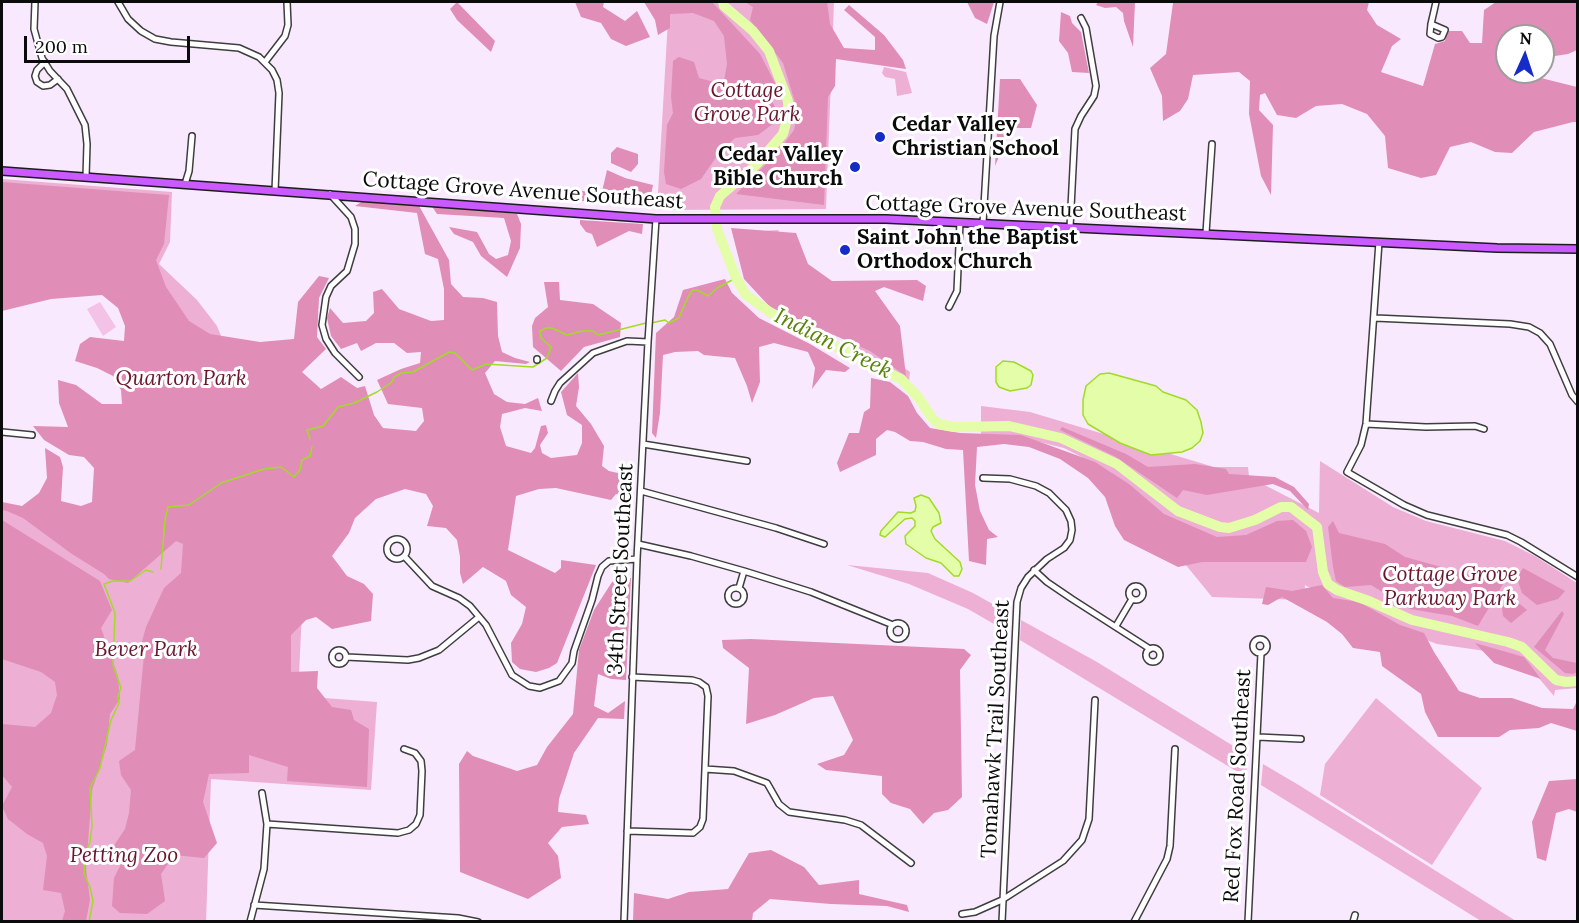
<!DOCTYPE html>
<html>
<head>
<meta charset="utf-8">
<style>
  body { margin:0 }
  #map { position:relative; width:1579px; height:923px; overflow:hidden; background:#f9e9ff; font-family:Lora,serif }
  canvas { display:block }
  .frame { position:absolute; inset:0; border:3px solid #0b0b0b; pointer-events:none }
  .north { position:absolute; left:1495px; top:24px; width:60px; height:60px; box-sizing:border-box; background:#fff; border:2px solid #9d9d9d; border-radius:50%; rotate:3deg; font-size:16px; font-weight:700; line-height:24px; text-align:center; color:#0b0b0b }
  .north::after { content:''; display:block; margin:auto; width:21px; height:27px; background:#162cc9; clip-path:polygon(50% 0,100% 100%,50% 72%,0 100%) }
  .scale { position:absolute; left:24px; top:36px; width:166px; height:27px; box-sizing:border-box; border:3px solid #0b0b0b; border-top:0; padding-left:8px; font-size:18px; line-height:21px; white-space:nowrap; color:#0b0b0b; -webkit-text-stroke:4px #fff; paint-order:stroke }
</style>
</head>
<body>
<div id="map">
<canvas width="1579" height="923"></canvas>
<div class="frame"></div>
<div class="north">N</div>
<div class="scale">200 m</div>
</div>
<script>
const context = document.querySelector('canvas').getContext('2d');
context.lineJoin = 'round';
function fill(path, color) { context.fillStyle = color; context.fill(path, 'evenodd'); }
const shape = rows => new Path2D(rows.map(r => 'M' + r).join(''));
function stroke(path, color, width, dash) { context.strokeStyle = color; context.lineWidth = width; context.lineCap = dash ? 'butt' : 'round'; context.setLineDash(dash || []); context.stroke(path); }
function write(font, color, halo, rows, align = 'center') {
  context.font = font + ' Lora,serif'; context.lineWidth = 6; context.setLineDash([]); context.textBaseline = 'middle'; context.strokeStyle = halo; context.fillStyle = color; for (const [text, x, y, turn = 0] of rows) {
    context.save(); context.translate(x, y); context.rotate((+turn || 0) * Math.PI / 180); context.textAlign = isNaN(turn) ? turn : align; if (halo) context.strokeText(text, 0, 0); context.fillText(text, 0, 0); context.restore();
  }
}
fill(shape([
  [669,2,834,2,826,209,657,210],
  [884,67,906,72,912,93,897,96,895,79,885,77,882,73],
  [2,179,172,192,170,242,159,264,197,300,217,326,230,358,226,432,547,464,634,480,631,493,543,476,309,462,298,696,377,702,371,790,211,779,206,922,2,921,2,508,97,514,131,429,138,266,2,254],
  [778,230,828,311,910,372,908,390,822,321,763,231],
  [981,406,1030,412,1214,467,1248,467,1249,477,1319,513,1320,461,1393,507,1426,521,1505,541,1535,556,1577,583,1577,688,1555,690,1554,696,1520,656,1437,644,1358,614,1305,585,1304,600,1212,597,1109,471,1064,448,1019,437,981,434],
  [847,565,928,573,973,593,1007,612,1006,631,968,609,909,584],
  [1021,620,1097,662,1248,755,1246,777,1020,640],
  [1376,698,1482,788,1432,865,1320,795,1325,764],
  [1263,764,1297,784,1516,921,1481,921,1261,785]
]), '#edafd4');
fill(shape([
  [457,2,495,41,491,52,457,20,450,9],
  [575,2,604,2,603,7,625,21,637,11,650,37,626,46,611,39,601,23,581,17],
  [644,2,712,2,760,54,775,83,768,94,781,118,758,135,735,138,719,153,701,179,681,189,666,184,664,172,667,125,673,113,671,97,673,61,679,57,694,62,699,78,714,82,724,81,727,64,724,36,714,21,693,13,670,14,670,28,658,35,655,20],
  [745,2,827,2,830,24,844,48,875,50,875,37,844,10,849,5,884,35,903,60,906,69,836,59,835,86,828,97,824,205,736,194,778,152,794,130,798,112,783,63,750,20,753,7],
  [967,2,994,2,987,24,975,18],
  [1098,2,1135,2,1133,47,1124,21,1123,13,1116,7,1105,8,1096,5],
  [1178,2,1369,2,1367,10,1377,25,1401,39,1392,46,1381,72,1423,86,1435,44,1445,41,1447,31,1462,31,1470,43,1482,43,1484,10,1496,2,1577,2,1577,50,1568,54,1555,56,1545,67,1541,78,1577,87,1577,122,1573,122,1534,132,1512,153,1495,152,1471,142,1450,147,1436,175,1421,178,1388,168,1385,136,1367,114,1342,104,1316,106,1296,118,1277,115,1265,93,1260,95,1259,110,1273,125,1271,195,1261,176,1249,114,1250,81,1239,72,1193,75,1188,99,1180,111,1163,121,1162,96,1150,68,1166,54,1173,3],
  [1507,36,1543,36,1543,72,1507,72],
  [1061,12,1070,16,1072,23,1081,32,1089,73,1072,72,1068,53,1059,41],
  [1000,79,1020,79,1037,105,1031,128,1005,128,1003,147,995,166],
  [617,147,638,154,638,164,631,172,611,163,611,153],
  [607,170,625,178,653,185,649,205,566,200,576,189,601,196],
  [2,182,169,195,164,244,156,260,166,287,189,321,210,334,260,342,294,339,298,302,319,276,329,278,319,298,317,337,326,349,302,372,321,389,341,377,357,388,365,386,374,415,383,428,416,431,424,421,422,408,388,404,377,380,401,369,420,363,421,352,407,353,394,343,376,343,361,351,357,343,341,349,331,336,327,318,330,308,343,323,366,321,374,313,373,292,382,289,399,309,431,321,444,320,444,289,438,259,425,254,417,213,355,206,363,201,418,204,449,260,451,284,463,297,483,298,497,302,498,336,502,352,515,358,530,362,526,364,495,361,485,373,494,394,507,402,525,404,538,398,542,411,525,408,502,414,500,427,506,446,531,453,535,448,541,426,546,425,548,433,540,445,542,453,551,458,577,455,582,443,582,425,567,415,561,392,578,373,579,387,576,406,591,424,604,446,602,466,609,471,631,476,628,496,616,494,611,500,556,488,539,489,516,496,508,550,555,573,561,568,561,560,596,565,557,663,549,668,536,672,520,669,512,662,511,643,522,624,526,607,511,595,506,581,483,567,463,584,460,573,460,557,457,540,446,528,427,526,433,506,426,494,405,489,376,499,355,518,349,533,332,556,347,576,364,584,373,594,371,621,332,629,316,617,306,620,291,635,291,672,318,671,317,688,332,707,351,710,354,720,369,729,367,787,287,781,288,767,249,755,249,773,209,774,203,802,217,843,204,858,174,855,161,874,165,901,147,914,120,913,112,906,114,878,121,864,110,858,113,847,125,829,129,813,131,790,121,775,119,761,135,750,144,655,141,645,146,627,164,588,181,573,183,544,176,541,128,583,109,579,104,574,72,554,23,518,7,511,2,510,2,502,22,506,39,493,47,478,45,448,60,457,63,467,61,501,81,506,92,502,94,468,84,457,69,455,44,440,33,426,68,427,59,403,58,380,76,385,102,404,122,404,121,390,113,376,97,368,75,361,80,344,90,337,124,341,125,326,118,308,102,295,51,299,2,311],
  [431,205,517,214,521,224,520,248,507,277,481,256,473,242,454,234,449,227,477,232,489,254,496,259,508,255,511,241,504,218,437,214],
  [580,220,643,224,642,234,629,231,597,247,592,234,586,232,580,224],
  [731,228,796,233,808,264,832,281,917,280,926,286,923,301,884,287,875,291,900,326,906,376,870,351,770,307,744,279],
  [725,279,732,293,759,318,810,344,850,368,845,372,826,370,812,389,815,368,808,352,774,343,759,347,760,382,752,403,747,386,735,358,704,355,698,351,675,352,663,355,660,413,656,438,652,433,656,333,674,317,683,290],
  [544,282,559,282,560,300,593,304,621,323,620,337,584,347,561,371,533,347,532,326,535,318,548,307],
  [871,378,890,382,908,396,917,413,930,428,960,433,1021,435,1095,462,1129,484,1164,514,1217,537,1246,535,1277,521,1293,520,1306,531,1312,547,1306,562,1202,562,1178,567,1124,540,1115,526,1105,497,1088,478,1060,459,1029,447,1004,444,977,447,975,485,980,511,989,530,998,537,987,539,986,565,969,561,963,450,946,449,923,442,910,441,895,432,887,430,876,439,876,455,840,472,837,463,849,433,859,433,864,412,870,408],
  [1062,427,1126,454,1148,467,1195,464,1226,469,1229,474,1275,477,1294,487,1309,504,1308,510,1290,491,1273,484,1207,495,1183,490,1177,498,1116,457,1060,430],
  [2,520,100,581,112,610,101,628,118,676,120,699,110,714,107,745,92,790,86,869,90,900,86,921,62,921,65,911,61,893,43,890,47,856,43,843,27,834,8,819,2,806,12,787,2,775,2,724,35,727,51,713,57,695,55,682,41,672,2,659],
  [1333,521,1339,533,1385,544,1405,557,1503,584,1478,626,1452,616,1410,609,1371,585,1345,587,1336,581,1333,567,1328,527],
  [1523,568,1565,591,1558,599,1537,605,1522,593,1517,578],
  [631,578,626,680,611,679,598,674,594,706,608,713,625,701,624,719,598,718,574,753,559,799,558,812,586,815,589,824,562,827,548,843,558,856,561,878,528,899,460,872,459,764,467,751,473,756,517,771,537,765,547,747,573,714,579,650,594,610,612,582],
  [1322,585,1333,598,1359,602,1400,625,1424,633,1434,652,1459,691,1480,698,1512,698,1542,708,1573,709,1577,701,1577,731,1551,723,1539,728,1510,730,1499,737,1438,737,1425,712,1421,694,1382,666,1380,652,1353,648,1342,634,1327,622,1282,597,1268,605,1262,604,1266,587,1292,591],
  [1511,592,1515,600,1527,610,1511,623,1503,616,1502,608],
  [1562,611,1564,614,1545,650,1553,658,1577,663,1577,672,1573,674,1565,673,1534,647],
  [751,639,964,649,971,655,960,670,962,797,948,810,934,813,923,824,910,809,891,803,882,794,882,776,826,770,817,764,844,755,853,740,833,696,814,698,775,715,746,724,749,668,723,648,722,640],
  [1475,643,1524,657,1541,679,1494,663],
  [1577,779,1577,812,1569,809,1556,813,1546,861,1537,858,1532,822,1549,781],
  [771,850,804,867,819,885,859,880,859,894,907,905,909,912,887,906,831,904,770,899,753,913,752,921,633,921,634,893,668,899,689,892,728,889,749,853]
]), '#e08db8');
fill(shape([
  [100,302,116,327,103,336,87,309]
]), '#f3c2e6');
const water = shape([
  [1003,361,1014,362,1031,371,1033,375,1031,385,1027,388,1010,391,999,387,996,382,996,367,1003,361],
  [1109,373,1156,386,1163,392,1186,400,1197,410,1201,422,1203,433,1200,441,1192,448,1182,452,1151,455,1120,443,1088,424,1083,415,1083,400,1086,386,1100,374,1109,373],
  [921,495,929,498,939,513,941,523,933,527,931,531,935,539,960,562,962,569,959,576,954,576,941,563,926,558,906,544,905,536,915,526,915,521,912,518,905,519,885,537,880,535,881,531,898,512,911,513,915,511,916,506,914,498,921,495]
]);
fill(water, '#e3fda8');
stroke(water, '#a1db27', 1.5);
stroke(shape([
  [651,323,665,320,669,323,679,318,688,297,693,290,697,290,708,296,717,288,736,278],
  [310,439,307,430,323,426,338,407,354,403,377,392,392,382,394,377,401,373,413,372,449,352,455,353,472,370,486,364,533,367,547,358,551,347,541,338,540,331,546,328,552,328,567,335,582,331,593,331,598,335,646,323],
  [161,569,165,520,168,507,189,505,221,483,264,469,281,467,294,477,300,470,302,460,310,456,312,447],
  [89,922,93,901,90,887,84,874,85,853,90,842,92,826,90,788,100,768,111,720,119,703,118,696,121,688,113,665,115,613,104,584,113,581,130,581,146,570,153,572]
]), '#a1db27', 1.5);
stroke(shape([
  [723,2,724,6,753,31,769,51,788,101,788,116,783,134,756,165,720,196,715,207,717,229,736,278,746,295,778,318,901,379,918,397,932,418,939,424,954,427,1009,426,1061,438,1117,464,1178,511,1220,527,1229,528,1255,520,1281,507,1291,507,1317,527,1323,572,1328,584,1337,590,1369,601,1412,620,1508,642,1522,647,1556,680,1566,682,1578,681]
]), '#e3fda8', 10);
const minor = shape([
  [35,2,34,29,42,58,50,71,67,89,85,125,87,144,86,177],
  [118,2,128,19,141,31,155,39,171,42,239,48,259,57,272,70,277,80,279,93,275,191],
  [1431,24,1445,30,1442,37,1438,38,1430,34,1431,24,1434,11,1436,2],
  [45,62,37,70,35,76,37,82,43,86,50,85,58,79],
  [265,62,285,36,288,25,287,2],
  [185,184,189,171,192,136],
  [330,194,351,217,355,229,355,244,347,271,331,286,326,297,322,325,326,339,335,353,359,377],
  [983,223,994,36,1000,2],
  [1070,227,1075,129,1081,116,1094,96,1096,86,1086,28,1081,18],
  [1206,233,1212,144],
  [1379,242,1366,424,1361,445,1347,472,1404,505,1427,515,1507,535,1521,542,1578,577],
  [949,307,957,291,960,222],
  [1375,318,1510,324,1529,327,1540,333,1550,344,1572,395,1578,402],
  [537,359,537,360],
  [551,401,555,391,560,383,593,353,627,341,648,342],
  [1366,424,1426,427,1475,426,1484,429],
  [2,432,32,435],
  [643,444,747,461],
  [983,478,1010,479,1036,486,1049,493,1066,510,1071,521,1072,530,1070,540,1064,548,1047,559,1028,577,1021,588,1017,602,1002,922],
  [641,491,776,528,824,544],
  '387 549a10 10 0 1 1 20 0a10 10 0 1 1-20 0Z',
  [638,544,691,556,744,571,811,592,893,625],
  [404,556,432,586,459,598,470,606,486,625,512,675,529,686,540,688,559,681,572,663,574,651,592,600,598,576,602,567,609,561,637,559],
  [1034,570,1047,582,1072,599,1150,649],
  '1129 593a7 7 0 1 1 14 0a7 7 0 1 1-14 0Z',
  [739,588,744,571],
  '728 596a8 8 0 1 1 16 0a8 8 0 1 1-16 0Z',
  '890 631a8 8 0 1 1 16 0a8 8 0 1 1-16 0Z',
  [1116,626,1132,599],
  '1253 646a7 7 0 1 1 14 0a7 7 0 1 1-14 0Z',
  '1146 655a7 7 0 1 1 14 0a7 7 0 1 1-14 0Z',
  '332 657a7 7 0 1 1 14 0a7 7 0 1 1-14 0Z',
  [346,657,408,660,419,658,439,650,479,617],
  [1258,737,1301,739],
  [705,769,734,771,767,783,779,804,789,812,845,820,861,825,911,863],
  [267,824,398,833,409,830,416,824,420,815,422,771,421,761,415,753,404,749],
  [627,831,693,833,700,827,703,819,705,769,708,696,706,687,699,682,692,680,632,677],
  [254,905,458,918,478,922],
  [962,914,975,912,1002,900,1063,861,1082,840,1089,819,1095,700],
  [250,922,264,869,267,824,262,793],
  [624,922,637,559,648,342,656,219],
  [1134,922,1167,859,1170,846,1175,749],
  [1248,922,1261,653],
  [1353,922,1355,915]
]);
const major = shape([
  [2,171,656,219,886,219,1497,248,1578,249]
]);
stroke(minor, '#3e3e3e', 8);
stroke(major, '#1c1c1c', 10);
stroke(minor, '#fff', 5);
stroke(major, '#ca59ff', 7);
for (const [x, y, r, color] of [
  [880,137,6,"#162cc9"],
  [855,167,6,"#162cc9"],
  [845,250,6,"#162cc9"]
]) { const dot = new Path2D(); dot.arc(x, y, r, 0, 2 * Math.PI); context.fillStyle = color; context.fill(dot); stroke(dot, '#fff', 2); }
write('italic 21px', '#69162d', '#fff', [
  ["Cottage",747,91],
  ["Grove Park",747,115],
  ["Quarton Park",181,379],
  ["Cottage Grove",1450,575],
  ["Parkway Park",1450,599],
  ["Bever Park",146,650],
  ["Petting Zoo",124,856]
]);
write('bold 21px', '#0b0b0b', '#fff', [
  ["Cedar Valley",892,125],
  ["Christian School",892,149],
  ["Cedar Valley",843,155,"right"],
  ["Bible Church",843,179,"right"],
  ["Saint John the Baptist",857,238],
  ["Orthodox Church",857,262]
], 'left');
write('21px', '#0b0b0b', '#fff', [
  ["Cottage Grove Avenue Southeast",523,191,4],
  ["Cottage Grove Avenue Southeast",1026,209,2],
  ["34th Street Southeast",621,569,-87],
  ["Tomahawk Trail Southeast",996,729,-87],
  ["Red Fox Road Southeast",1238,786,-87]
]);
write('italic 22px', '#58830b', '#fff', [
  ["Indian Creek",833,344,27]
]);
</script>
</body>
</html>
